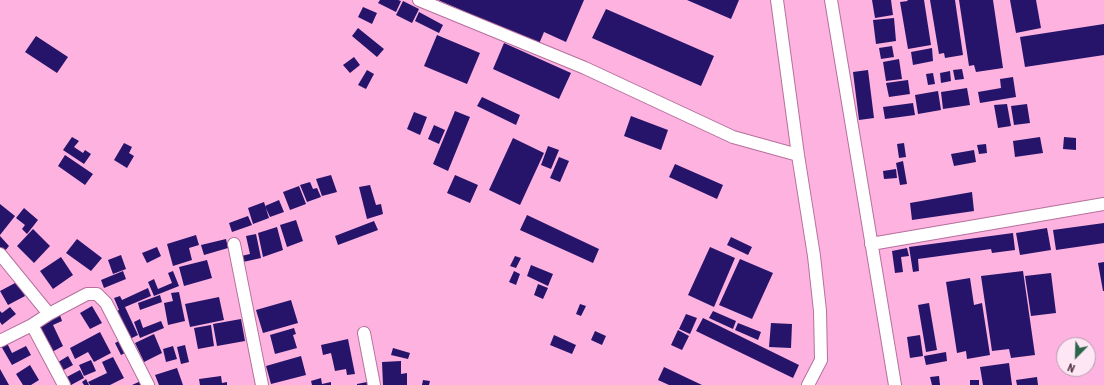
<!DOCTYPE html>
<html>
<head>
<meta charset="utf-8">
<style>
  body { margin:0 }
  #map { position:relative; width:1104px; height:385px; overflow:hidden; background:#fdb2e0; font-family:"Roboto Condensed",sans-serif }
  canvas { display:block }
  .north { position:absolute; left:1056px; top:337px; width:40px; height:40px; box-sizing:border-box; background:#fee6f4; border:1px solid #b89ead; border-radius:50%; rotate:203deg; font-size:11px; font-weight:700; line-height:16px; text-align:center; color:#4f3143 }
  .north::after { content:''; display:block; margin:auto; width:14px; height:18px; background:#2c634b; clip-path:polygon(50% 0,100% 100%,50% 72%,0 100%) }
</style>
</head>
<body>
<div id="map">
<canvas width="1104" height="385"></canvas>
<div class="north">N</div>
</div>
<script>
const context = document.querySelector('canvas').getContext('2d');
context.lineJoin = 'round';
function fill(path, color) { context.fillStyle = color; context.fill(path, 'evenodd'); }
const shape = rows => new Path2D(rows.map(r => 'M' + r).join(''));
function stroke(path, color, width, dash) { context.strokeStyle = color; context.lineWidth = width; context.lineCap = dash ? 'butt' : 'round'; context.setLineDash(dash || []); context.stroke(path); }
fill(shape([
  [380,0,398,0,401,1,396,12,378,3],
  [438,0,584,0,566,42,544,32,539,44],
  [687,0,739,0,731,19],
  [872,0,891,0,893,15,875,18],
  [907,0,924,0,931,45,908,49,900,2,908,1],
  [930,0,955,0,963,55,945,58,944,53,939,54],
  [959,0,993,0,1003,68,976,72,974,65,969,66],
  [1010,0,1036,0,1041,28,1016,33],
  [403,1,419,9,412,23,396,15],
  [363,7,377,13,372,24,358,17],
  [606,9,714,56,701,86,592,38],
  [419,12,443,25,439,33,415,21],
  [894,18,896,41,876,44,873,20],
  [1104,24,1104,55,1025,67,1020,37],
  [358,28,384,49,377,57,352,36],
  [437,35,480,53,467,84,424,66],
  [36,36,68,57,57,73,25,52],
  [504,43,571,73,559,99,493,69],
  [892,46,894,57,881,59,879,48],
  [932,48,933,61,913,65,911,52],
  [354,57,360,65,350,73,343,65],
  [899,59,902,79,886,81,883,62],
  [962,69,964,79,955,80,953,70],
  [367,70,374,74,366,89,358,85],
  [868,70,874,118,859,120,853,72],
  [950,71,951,81,941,83,940,73],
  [933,73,935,84,928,85,926,74],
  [1013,77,1016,97,980,103,978,92,1001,88,1000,79],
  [908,80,910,94,889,97,886,83],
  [967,88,970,105,943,109,941,92],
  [938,91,941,110,918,114,915,95],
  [482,97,520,115,516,125,477,106],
  [913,103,915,115,885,119,883,107],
  [1007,104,1011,126,998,128,994,105],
  [1027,104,1030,123,1014,125,1011,106],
  [455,111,470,117,448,171,433,164],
  [414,112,427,117,420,135,407,129],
  [631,116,668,130,661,150,624,136],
  [434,125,445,130,439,144,428,139],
  [72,137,79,141,74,147,83,153,85,150,91,154,84,164,63,150],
  [1040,137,1043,153,1015,157,1013,141],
  [1064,137,1076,138,1076,150,1063,149],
  [513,138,544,153,520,205,489,190],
  [124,143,132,147,129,153,134,156,127,168,114,160],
  [904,143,906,157,899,158,897,144],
  [986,144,987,153,979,154,977,145],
  [548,146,559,150,551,169,541,165],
  [974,150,976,162,954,166,951,154],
  [65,155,93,174,85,185,58,166],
  [559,157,569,161,560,182,550,178],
  [903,161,907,184,900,185,896,163],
  [675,164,723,185,717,199,669,177],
  [896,169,897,178,884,179,883,171],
  [331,175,337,192,322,196,316,179],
  [455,175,478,185,470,203,447,193],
  [310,182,313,189,317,188,321,197,307,202,300,185],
  [370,185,376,205,381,204,383,214,367,219,359,187],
  [299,186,306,204,290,210,283,192],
  [972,192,974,211,912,220,910,203],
  [279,200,284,212,270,217,265,206],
  [264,202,269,218,253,224,248,208],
  [0,204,15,216,0,235],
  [24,208,38,220,27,234,22,229,25,225,16,218],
  [527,215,599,249,593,263,520,230],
  [248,216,252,225,232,232,229,223],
  [296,220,303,241,287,247,280,225],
  [374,221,378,230,338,245,335,236],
  [1104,223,1104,243,1056,250,1053,230],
  [277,227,283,250,263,257,258,233],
  [1047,228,1051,250,1020,255,1016,233],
  [33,229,50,246,34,263,17,246],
  [1013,233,1015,250,992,253,991,249,918,259,919,271,913,272,909,247],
  [256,234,261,258,243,262,241,256,250,254,246,236],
  [196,235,199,245,189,248,192,260,173,266,167,244],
  [0,236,9,246,4,252,0,248],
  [731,237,752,247,748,255,727,245],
  [77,239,102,258,91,271,66,253],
  [226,239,228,248,204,255,201,245],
  [157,247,161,256,147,263,142,253],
  [710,247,735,258,714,307,688,295],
  [907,248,909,256,901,257,903,272,895,273,892,251],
  [121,255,126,269,113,274,108,260],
  [515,256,521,258,516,268,510,266],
  [61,257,73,275,53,289,40,271],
  [740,259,773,273,752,319,719,305],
  [207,260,212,278,184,286,179,267],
  [1104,262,1104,291,1103,291,1098,263],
  [531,265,553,274,548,286,527,276],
  [123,271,126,279,104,288,101,280],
  [173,271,179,286,154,296,148,282,154,279,158,289,172,283,168,273],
  [514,271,520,274,516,285,509,282],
  [1023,271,1035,355,1011,358,1009,349,992,351,981,276],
  [1051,273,1056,313,1031,316,1025,276],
  [970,278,974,305,982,303,990,355,967,359,966,351,957,353,946,282],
  [17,282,25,296,8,305,0,291],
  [538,284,548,288,543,299,534,295],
  [148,288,151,296,125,307,138,335,130,339,117,311,119,310,114,298,120,296,122,300],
  [179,292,185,321,168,325,164,303,173,301,171,293],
  [160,295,162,302,140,310,138,303],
  [219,297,224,320,190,327,185,304],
  [291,300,298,323,263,333,256,310],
  [929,303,937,350,926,352,918,305],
  [580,304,586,306,581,316,576,314],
  [92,306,102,323,90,329,80,313],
  [10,307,16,314,2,325,0,322,0,311,2,313],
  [713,311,736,321,733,329,709,318],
  [686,314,697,318,690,334,679,329],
  [60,315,62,321,53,325,63,346,52,352,39,325],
  [703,318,799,365,793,378,696,331],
  [140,319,143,328,161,321,164,328,140,338,134,322],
  [241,319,245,341,217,346,213,324],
  [738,323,761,332,758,340,735,330],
  [771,323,792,324,791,348,769,347],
  [211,325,214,346,198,349,194,328],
  [294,328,296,334,293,335,297,348,275,354,270,335],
  [678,330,689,336,682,350,671,345],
  [595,331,606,336,602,345,591,340],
  [100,332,111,353,94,362,88,352,75,359,70,348],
  [154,334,162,353,144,362,135,343],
  [554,335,576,345,572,354,550,345],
  [920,335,923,356,910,358,907,337],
  [348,339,355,374,347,375,346,369,335,371,331,353,323,355,321,345],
  [121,340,127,352,121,355,115,343],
  [7,343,12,353,26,346,31,355,12,365,1,346],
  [185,345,189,362,181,364,177,347],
  [173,346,177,359,166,362,163,349],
  [393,348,410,353,408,359,391,355],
  [946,352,947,361,926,365,924,356],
  [68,356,73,365,60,372,55,364],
  [301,356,306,375,271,384,266,366],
  [113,357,124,378,110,385,90,385,88,382,107,373,102,362],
  [91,360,96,371,84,376,79,365],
  [401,361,401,374,407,373,407,385,383,385,382,362],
  [1009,363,1012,385,983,385,980,367],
  [30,365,39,380,31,385,23,385,16,374],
  [664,367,702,385,669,385,658,380],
  [177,368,183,385,159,385,155,375],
  [0,369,9,385,0,385],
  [80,370,84,378,71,385,67,385,63,379],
  [221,376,222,383,227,382,227,385,200,385,199,379],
  [939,376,940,385,932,385,930,377],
  [1037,377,1038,385,1017,385,1016,380],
  [321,378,322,384,331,382,331,385,312,385,311,381],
  [86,379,89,385,84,385,82,382],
  [143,380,145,385,132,385],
  [423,380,430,381,429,385,422,385],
  [970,380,979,380,979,385,970,385],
  [367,382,367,385,357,385,357,384]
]), '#251469');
const street = shape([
  [419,0,585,68,733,137,798,155],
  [777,0,798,155,814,256,820,311,821,360,808,385],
  [831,0,895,385],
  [234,244,262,385],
  [871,244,1104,204],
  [0,254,49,314],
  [32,325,64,385],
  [364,333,374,385],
  [0,341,32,325,49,314,87,294,97,294,106,303,148,385]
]);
stroke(street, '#b6709c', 14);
stroke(street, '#fff', 12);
</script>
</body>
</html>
